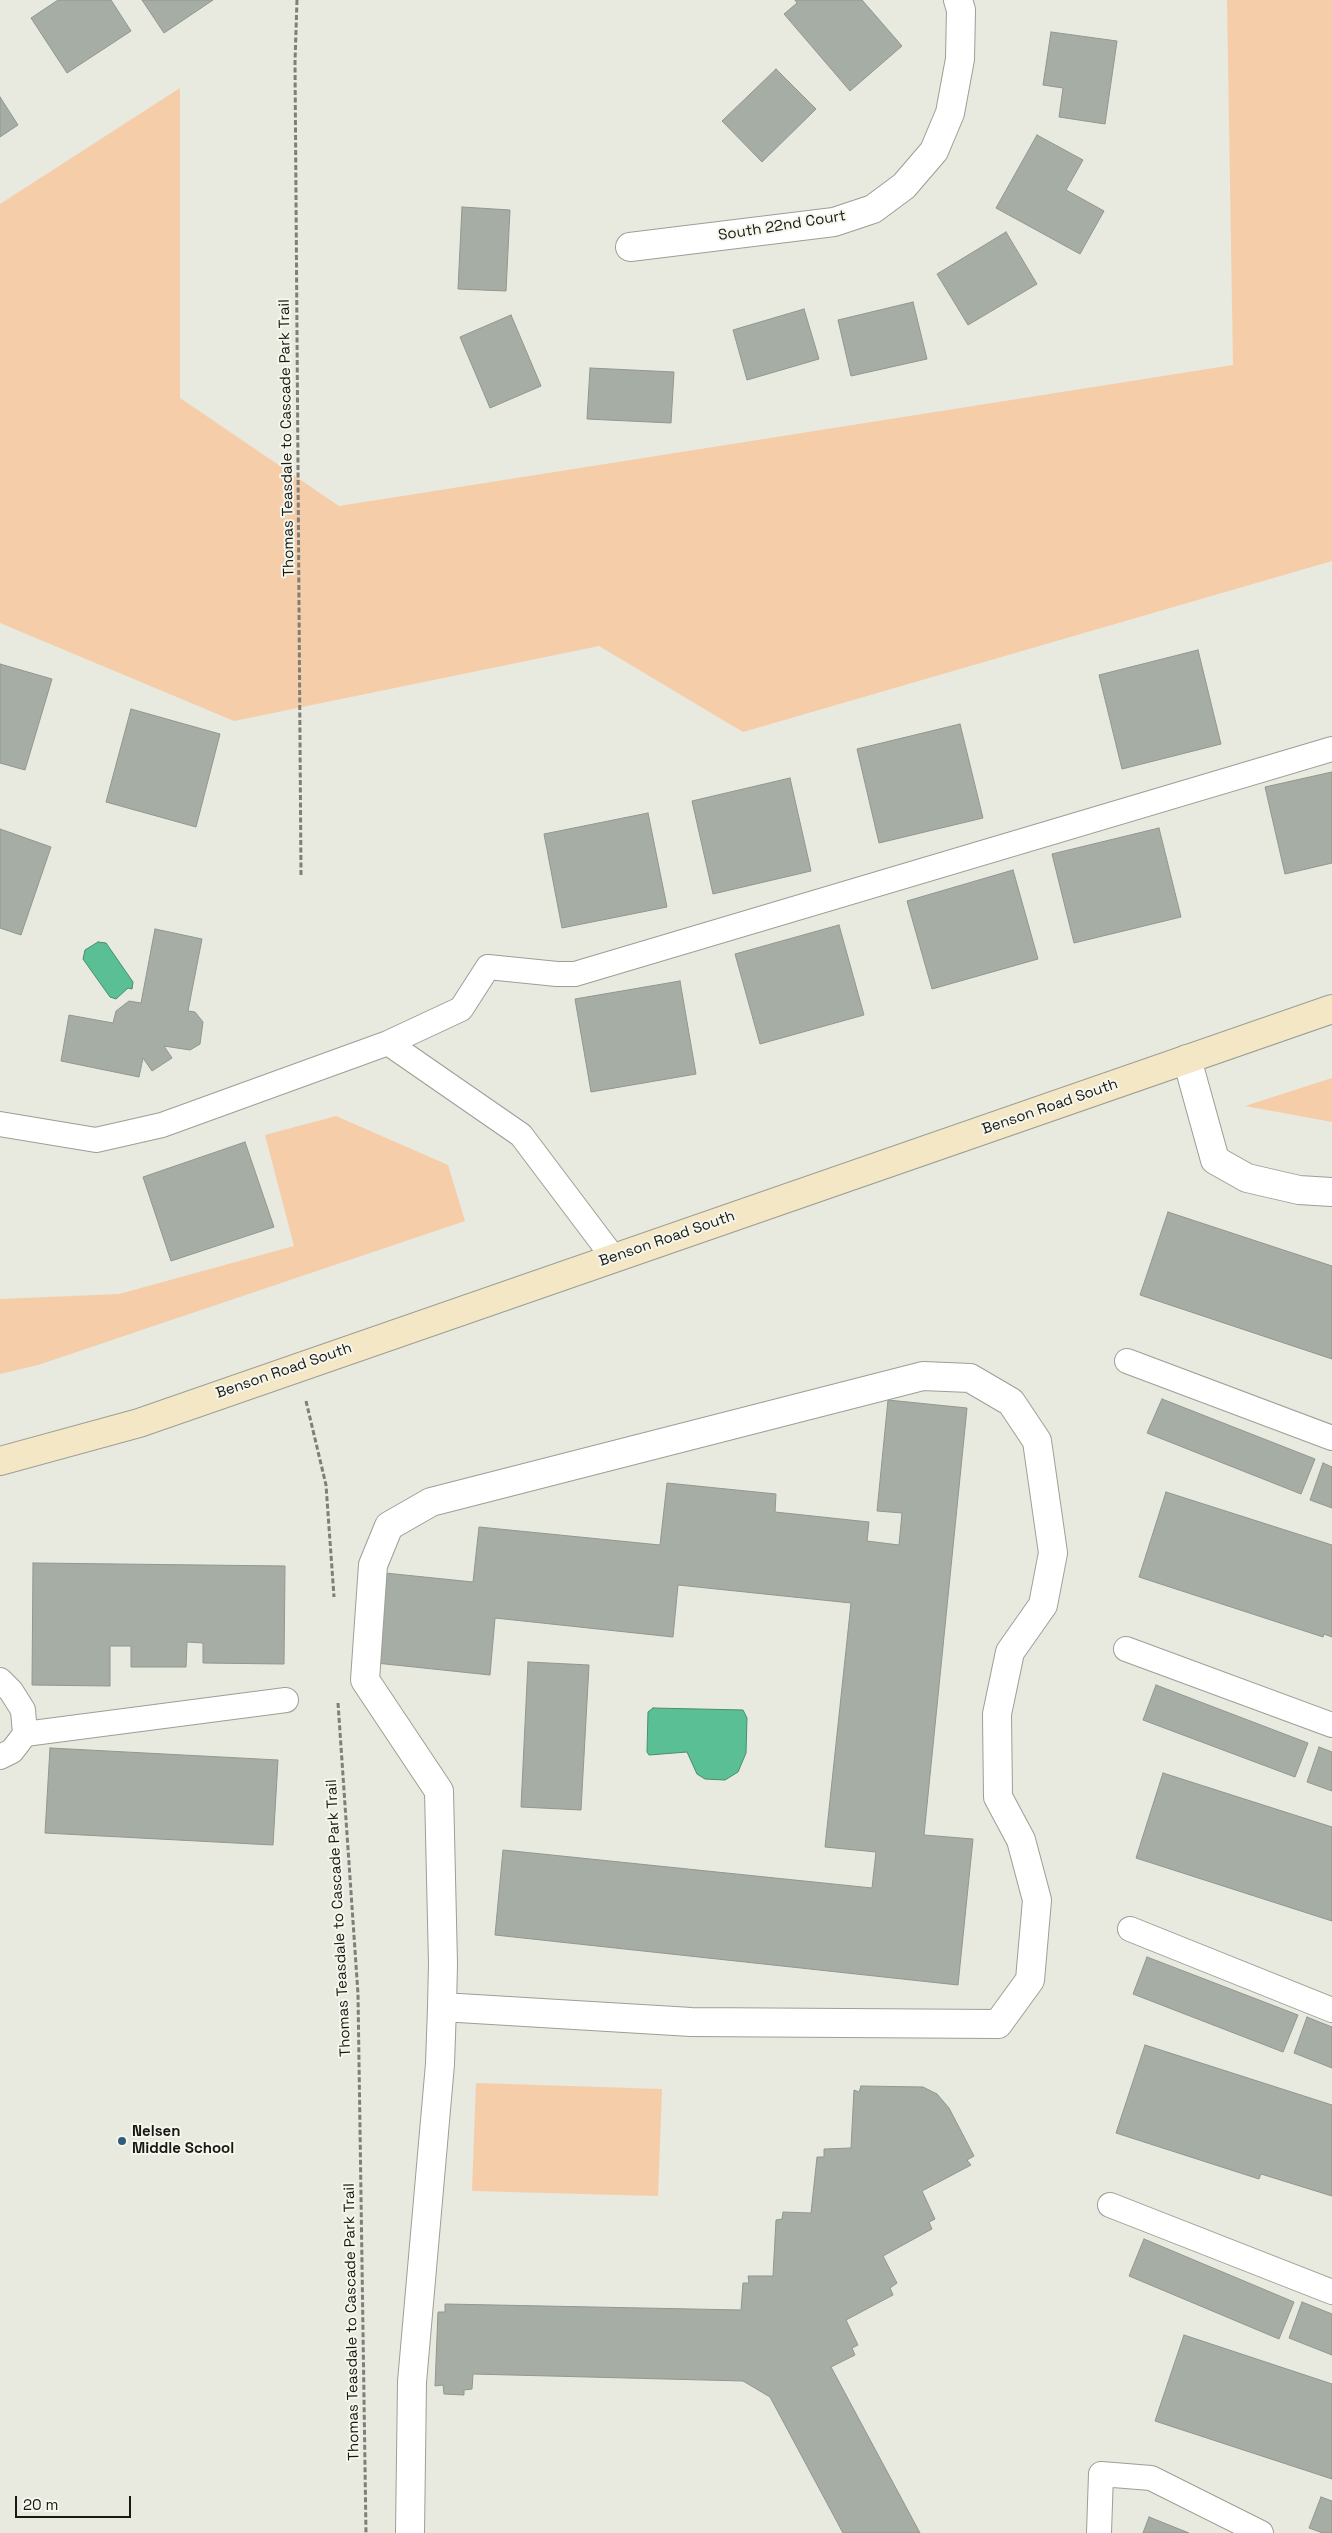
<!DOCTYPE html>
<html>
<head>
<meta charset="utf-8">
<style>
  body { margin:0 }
  #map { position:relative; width:1332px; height:2533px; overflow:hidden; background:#e8e9df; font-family:"Space Grotesk",sans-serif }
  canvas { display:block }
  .scale { position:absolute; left:15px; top:2496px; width:116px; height:22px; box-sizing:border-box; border:2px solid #181915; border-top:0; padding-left:6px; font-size:15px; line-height:18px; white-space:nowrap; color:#181915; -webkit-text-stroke:4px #f5f6ec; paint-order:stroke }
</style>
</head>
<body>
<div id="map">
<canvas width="1332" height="2533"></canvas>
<div class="scale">20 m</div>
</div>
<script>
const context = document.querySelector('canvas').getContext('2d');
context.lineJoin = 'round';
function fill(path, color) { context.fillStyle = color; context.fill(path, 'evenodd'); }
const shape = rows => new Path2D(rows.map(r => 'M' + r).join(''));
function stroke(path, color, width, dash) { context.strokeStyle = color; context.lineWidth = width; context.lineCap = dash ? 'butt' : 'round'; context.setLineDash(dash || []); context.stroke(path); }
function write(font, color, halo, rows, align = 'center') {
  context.font = font + ' "Space Grotesk",sans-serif'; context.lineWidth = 4; context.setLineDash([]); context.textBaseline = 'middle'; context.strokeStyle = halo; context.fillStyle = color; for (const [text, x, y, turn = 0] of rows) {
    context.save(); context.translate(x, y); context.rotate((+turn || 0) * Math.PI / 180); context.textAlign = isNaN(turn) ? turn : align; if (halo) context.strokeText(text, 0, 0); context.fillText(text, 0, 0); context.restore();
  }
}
fill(shape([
  [1227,0,1332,0,1332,561,743,732,599,646,234,721,0,623,0,204,180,88,180,398,339,506,1233,365],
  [1332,1078,1332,1122,1245,1106],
  [336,1116,448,1165,465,1221,38,1365,0,1374,0,1299,119,1294,294,1246,265,1135],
  [476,2083,662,2089,658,2196,472,2191]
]), '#f6cda9');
const water = shape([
  [98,942,106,943,133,982,132,989,128,988,116,999,110,997,83,959,85,950,98,942],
  [653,1708,743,1710,747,1718,746,1753,738,1772,725,1780,705,1779,697,1774,687,1752,649,1755,647,1752,648,1712,653,1708]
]);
fill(water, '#5bbf96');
stroke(water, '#478d6f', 1);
const building = shape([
  [58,0,111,0,131,31,67,73,31,18,58,0],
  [142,0,213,0,164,33,142,0],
  [795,0,862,0,902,46,850,91,784,14,797,3,795,0],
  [1051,32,1117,41,1105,124,1059,117,1063,88,1043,85,1051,32],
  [776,69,816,109,762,162,722,121,776,69],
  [0,97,18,125,0,137,0,97],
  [1037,135,1083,160,1066,190,1104,211,1080,254,996,208,1037,135],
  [462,207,510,210,506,291,458,289,462,207],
  [1006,232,1037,284,968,325,937,274,1006,232],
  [913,302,927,359,851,376,838,320,913,302],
  [804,309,819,359,747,380,733,330,804,309],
  [511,315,541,386,490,408,460,337,511,315],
  [590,368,674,372,671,423,587,419,590,368],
  [1198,650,1221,744,1122,769,1099,675,1198,650],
  [0,664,52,679,25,770,0,763,0,664],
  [131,709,220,734,196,827,106,802,131,709],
  [960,724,983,818,879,843,857,749,960,724],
  [1332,772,1332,863,1285,874,1265,787,1332,772],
  [790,778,811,871,713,894,692,801,790,778],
  [648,813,667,907,562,928,544,834,648,813],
  [1159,828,1181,917,1074,943,1052,854,1159,828],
  [0,829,51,847,21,935,0,928,0,829],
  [1013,870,1038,959,932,989,907,901,1013,870],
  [839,925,864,1015,760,1044,735,954,839,925],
  [155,929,202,939,188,1011,195,1012,203,1022,200,1044,190,1050,164,1046,172,1058,152,1071,143,1058,139,1077,61,1061,69,1015,113,1023,116,1011,129,1001,141,1003,155,929],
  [680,981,696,1074,591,1092,575,999,680,981],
  [245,1142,274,1227,171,1261,143,1177,245,1142],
  [1168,1212,1332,1266,1332,1359,1140,1295,1168,1212],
  [1162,1399,1315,1459,1301,1494,1147,1433,1162,1399],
  [888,1400,967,1408,924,1835,973,1839,958,1985,495,1935,503,1850,872,1888,876,1852,825,1847,851,1603,678,1585,673,1637,495,1618,490,1675,376,1663,385,1573,473,1582,479,1527,660,1545,667,1483,776,1494,775,1512,869,1522,867,1541,899,1545,902,1513,877,1511,888,1400],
  [1323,1463,1332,1467,1332,1508,1310,1500,1323,1463],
  [1166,1492,1332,1545,1332,1637,1324,1634,1323,1637,1139,1577,1166,1492],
  [33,1563,285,1566,284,1664,203,1663,203,1643,187,1642,186,1667,131,1667,131,1646,110,1646,110,1686,32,1685,33,1563],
  [528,1662,589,1665,581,1810,521,1807,528,1662],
  [1156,1685,1308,1743,1295,1777,1143,1720,1156,1685],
  [1319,1747,1332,1752,1332,1791,1307,1782,1319,1747],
  [50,1748,278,1760,273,1845,45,1833,50,1748],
  [1163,1773,1332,1827,1332,1921,1136,1858,1163,1773],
  [1147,1957,1298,2015,1283,2052,1133,1994,1147,1957],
  [1307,2017,1332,2027,1332,2068,1294,2053,1307,2017],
  [1145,2045,1332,2105,1332,2196,1261,2174,1259,2179,1116,2133,1145,2045],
  [861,2086,923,2087,937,2094,949,2108,974,2156,967,2160,971,2165,922,2191,935,2219,929,2222,932,2229,883,2256,897,2283,890,2288,893,2295,846,2320,858,2345,852,2348,855,2355,831,2367,920,2533,843,2533,770,2397,743,2381,473,2374,472,2389,464,2390,464,2395,444,2394,443,2385,435,2386,438,2312,445,2312,445,2304,741,2310,743,2283,749,2283,748,2276,773,2276,776,2220,782,2219,783,2212,811,2213,817,2157,824,2157,824,2149,851,2148,854,2090,859,2092,861,2086],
  [1144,2239,1294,2302,1279,2339,1129,2276,1144,2239],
  [1302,2302,1332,2314,1332,2355,1289,2338,1302,2302],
  [1184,2335,1332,2384,1332,2479,1155,2421,1184,2335],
  [1321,2497,1332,2501,1332,2533,1323,2533,1309,2528,1321,2497],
  [1149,2517,1189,2533,1143,2533,1149,2517]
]);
fill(building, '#a6ada5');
stroke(building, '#91978f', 1);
const lane = shape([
  [388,1043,521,1135,613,1257],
  [0,1124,96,1140,162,1125,388,1043,461,1009,488,967,557,974,575,974,1332,749],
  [1127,1361,1332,1438],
  [1126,1649,1332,1725],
  [0,1680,11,1691,23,1710,25,1734],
  [0,1757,12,1751,25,1734,286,1700],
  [1130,1929,1332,2010],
  [1110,2205,1332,2292],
  [1099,2533,1101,2474,1151,2478,1261,2533]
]);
const street = shape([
  [630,247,834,222,873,209,904,186,934,151,950,113,960,59,961,10,958,0],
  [1187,1059,1215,1160,1247,1178,1299,1190,1332,1192],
  [410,2533,412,2382,440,2064,442,2007,443,1964,439,1791,365,1680,373,1565,389,1526,431,1502,923,1376,970,1378,1011,1402,1037,1441,1053,1553,1043,1605,1010,1652,997,1714,998,1797,1021,1840,1037,1900,1030,1980,998,2024,691,2022,442,2007]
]);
const secondary = shape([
  [0,1461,139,1423,1332,1009]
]);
stroke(lane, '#9d9e95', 26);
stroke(street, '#9d9e95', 30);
stroke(secondary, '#9d9e95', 30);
stroke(shape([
  [297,0,295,62,301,875],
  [306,1401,326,1485,334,1597],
  [338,1703,358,1994,366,2533]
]), '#7e7f78', 3, [5, 2.5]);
stroke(lane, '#fff', 24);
stroke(street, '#fff', 28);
stroke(secondary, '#f4e7c6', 28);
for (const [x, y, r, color] of [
  [122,2141,5,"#2e5c7b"]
]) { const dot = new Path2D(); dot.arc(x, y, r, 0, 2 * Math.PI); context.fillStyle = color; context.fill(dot); stroke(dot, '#f5f6ec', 2); }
write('15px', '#181915', '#f5f6ec', [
  ["South 22nd Court",782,226,-9],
  ["Thomas Teasdale to Cascade Park Trail",287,438,-91],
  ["Benson Road South",1050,1107,-19],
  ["Benson Road South",667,1239,-19],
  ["Benson Road South",284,1371,-19],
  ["Thomas Teasdale to Cascade Park Trail",339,1918,-93],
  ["Thomas Teasdale to Cascade Park Trail",352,2322,-91]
]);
write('bold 15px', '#181915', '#f5f6ec', [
  ["Nelsen",132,2132],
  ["Middle School",132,2149]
], 'left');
</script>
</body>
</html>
